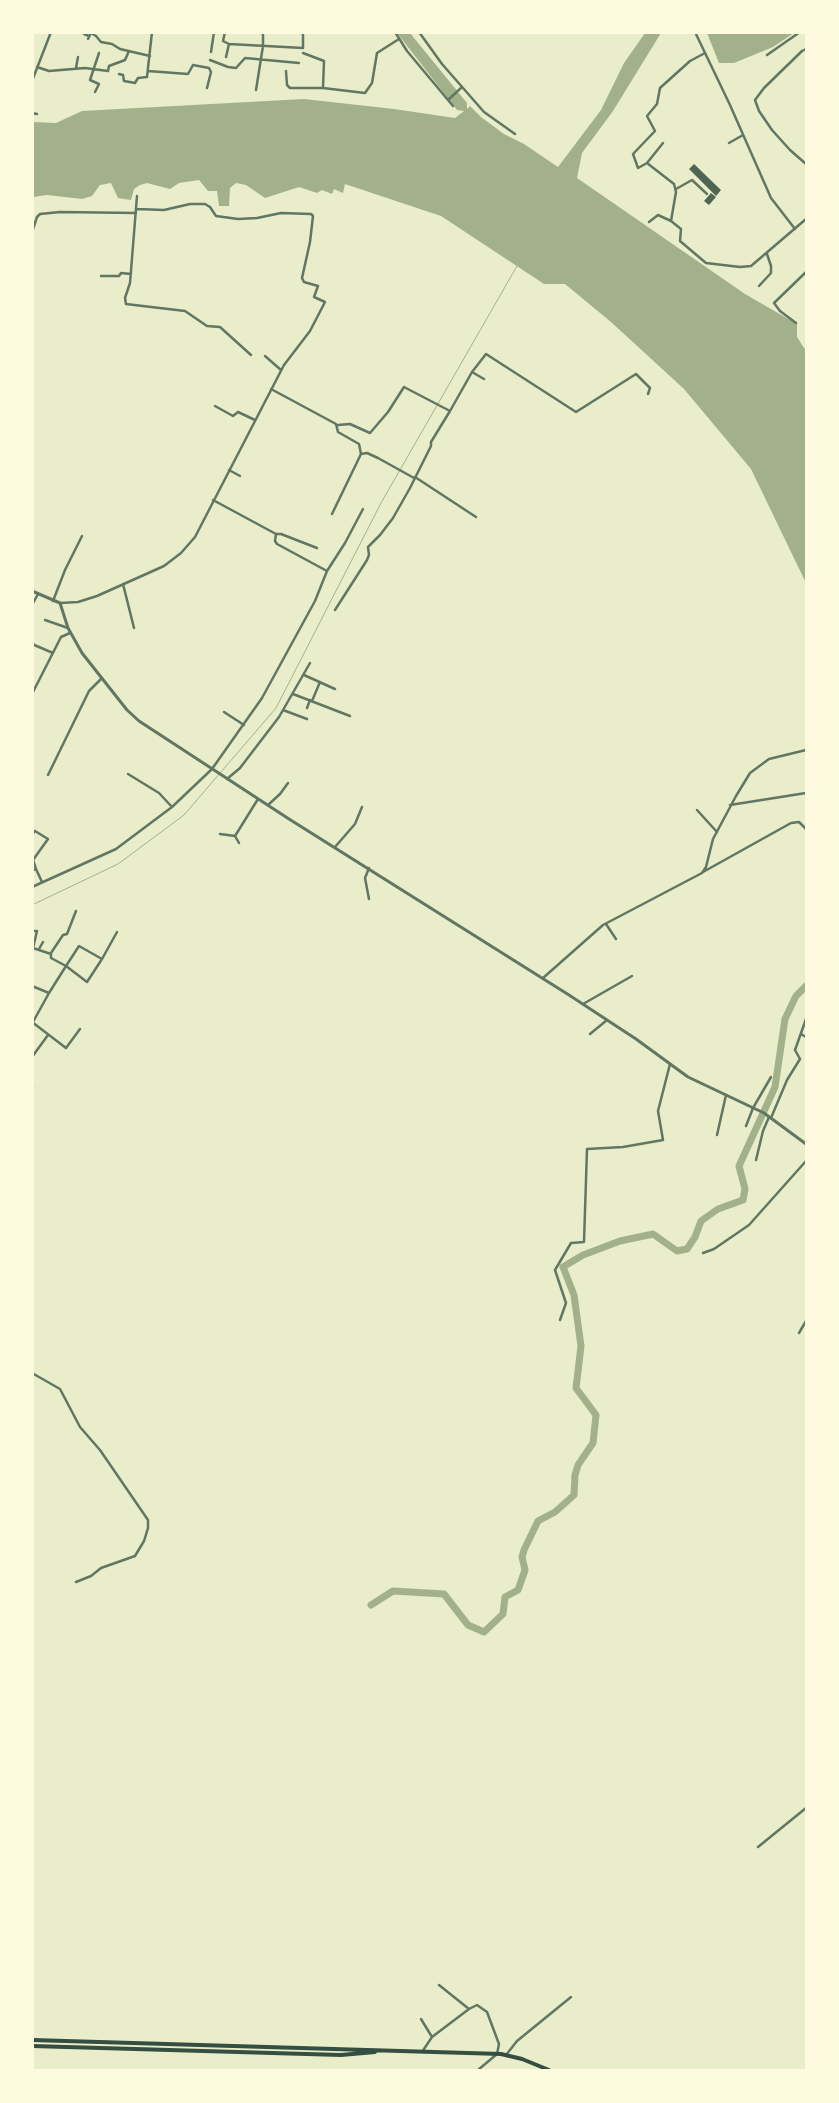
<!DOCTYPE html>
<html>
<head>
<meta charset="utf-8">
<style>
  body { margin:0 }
  #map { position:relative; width:839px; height:2103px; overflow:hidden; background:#e9edc9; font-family:Quicksand,sans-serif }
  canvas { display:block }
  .frame { position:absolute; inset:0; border:34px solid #fefae0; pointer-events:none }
</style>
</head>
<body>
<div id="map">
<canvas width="839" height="2103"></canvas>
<div class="frame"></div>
</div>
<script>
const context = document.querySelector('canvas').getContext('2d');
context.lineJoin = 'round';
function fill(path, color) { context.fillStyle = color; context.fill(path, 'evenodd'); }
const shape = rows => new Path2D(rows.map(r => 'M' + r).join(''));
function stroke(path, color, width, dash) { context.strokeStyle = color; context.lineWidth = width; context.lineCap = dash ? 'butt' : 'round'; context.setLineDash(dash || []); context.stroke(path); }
fill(shape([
  [397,33,410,33,467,103,467,109,470,106,481,117,504,134,524,144,558,167,601,110,624,63,645,33,661,33,613,111,582,153,577,178,745,294,797,324,797,337,806,351,806,583,751,469,684,389,611,322,565,284,544,284,441,216,345,184,343,193,334,189,332,194,322,190,317,193,299,187,265,198,246,185,236,183,230,188,229,206,219,206,217,191,208,191,199,180,179,183,170,189,147,183,140,185,134,189,131,200,118,198,111,183,100,185,92,196,82,199,47,195,33,197,33,122,56,123,82,111,304,99,394,109,455,118,464,111,457,110],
  [707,33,794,33,773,47,734,63,719,63]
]), '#a3b18a');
stroke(shape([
  [32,905,118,864,184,815,276,708,381,503,517,266]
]), '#a3b18a', 1);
stroke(shape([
  [371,1605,393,1591,444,1594,468,1625,484,1632,503,1614,505,1597,518,1590,525,1570,522,1557,524,1550,538,1521,555,1512,574,1495,575,1475,578,1465,593,1443,596,1415,576,1388,581,1346,574,1295,563,1267,583,1255,620,1241,653,1234,677,1251,687,1249,695,1237,701,1221,718,1209,743,1200,745,1189,739,1166,775,1087,785,1019,796,996,806,986]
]), '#a3b18a', 7);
fill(shape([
  [694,164,721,190,716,196,689,169],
  [711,193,716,197,709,205,704,201]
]), '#4f6655');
stroke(shape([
  [85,32,84,34,89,36],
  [225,32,223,41,229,44,303,48],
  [395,32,407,51,453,106],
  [419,32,442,64,484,112,515,134],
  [695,32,730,105,771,198,795,229],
  [88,39,91,33,96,36,101,42,112,44,120,49,150,56],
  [303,48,303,32],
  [806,49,802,51,764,88,755,100,759,111,772,130,790,150,806,164],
  [211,52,214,32],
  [303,53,324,61,323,87],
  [767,55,800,32],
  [226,57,229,44],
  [210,60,228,67,236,68,245,58,299,63],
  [37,67,49,71,85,68,108,71,109,66,125,60,129,51],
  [76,68,78,57],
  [148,71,188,74,193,65,209,68,211,72,207,88],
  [286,71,287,85,290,88,323,88,365,93,372,83,377,53,399,39],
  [119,74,123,75,124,81,135,83,138,78,147,77,152,32],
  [32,81,51,32],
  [256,90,263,46,263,32],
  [95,92,99,84,90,80,99,53],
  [448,100,462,87],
  [32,113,37,114],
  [663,143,647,163,638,168,633,154,655,131,647,116,657,104,660,88,690,61,705,53],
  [729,143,743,135],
  [647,163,674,184,676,192,671,221,681,229,680,241,706,263,740,267,751,266,806,219],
  [676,189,692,180,707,194],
  [137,196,130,283,125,298,126,304,185,311,207,326,220,327,251,355],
  [649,222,658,215,671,221],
  [32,232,37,217,40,214,60,212,136,213],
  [101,276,119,276,121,273,131,274],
  [759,286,771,273,771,266,767,254],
  [796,323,780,311,774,303,806,272],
  [265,356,281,370],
  [472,372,484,379],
  [271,389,336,424,338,432,359,444,361,454,332,514],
  [215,406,233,416,238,412,255,420],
  [338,425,350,424,370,433,388,412,404,387,450,411,472,372,486,354,576,412,636,374,650,388,648,394],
  [361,454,367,453,378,458,414,478],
  [229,470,240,476],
  [415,477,476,517],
  [213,500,276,534,275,541,277,544,327,571,345,543,363,509],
  [276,534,281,534,317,548],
  [123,584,134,628],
  [53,601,65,570,82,536],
  [60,603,78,602,97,596,164,566,181,553,195,537,284,365,310,331,325,302,314,297,318,286,304,282,302,278,310,242,313,216,311,214,281,213,257,218,238,219,216,216,210,207,205,204,190,204,164,210,137,209],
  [32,605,38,594],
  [335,610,367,560,369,555,368,547,380,535,393,518,410,488,431,446,431,442,450,411],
  [45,620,68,628],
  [32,644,53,653],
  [304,675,335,689],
  [32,694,61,637,70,633],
  [293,694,350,716],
  [312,701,320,682],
  [307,708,310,700],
  [283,710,307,719],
  [224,712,244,725],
  [128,774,159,793,172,807],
  [48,775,89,691,102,678],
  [227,779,240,768,279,717,310,663],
  [268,805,280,794,288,783],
  [730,805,806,793],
  [697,810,717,832],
  [32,834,35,831,48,839,33,860,36,869],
  [220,834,235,836,258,799],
  [235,836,239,843],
  [335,847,355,824,362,807],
  [369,868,365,878,369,899],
  [32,871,36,869,42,882],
  [703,872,791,823,799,822,806,829],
  [32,887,116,849,172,807,212,769,262,698,315,601,327,571],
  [606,924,616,939],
  [32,931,37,931,33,948],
  [39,949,43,942],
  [51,953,63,935,67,934,76,911],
  [102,959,117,932],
  [543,978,603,925,702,873,706,867,713,839,736,796,750,773,769,759,806,750],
  [32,986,49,993,66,966,87,982,102,959,79,946,66,966,51,958,51,954,33,948],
  [583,1004,632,976],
  [32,1022,66,1048,80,1029],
  [33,1022,49,993],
  [590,1034,607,1020],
  [801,1034,806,1037],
  [32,1057,48,1035],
  [32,1086,33,1087],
  [771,1118,787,1080,800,1059,795,1050,806,1019],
  [746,1126,753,1108,771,1077],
  [717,1135,726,1095],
  [756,1160,763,1131,769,1117],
  [703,1253,714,1249,749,1225,806,1161],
  [560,1320,566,1303,555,1270,571,1243,584,1242,587,1149,623,1147,663,1140,658,1111,670,1064],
  [799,1333,806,1321],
  [32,1373,60,1389,80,1427,100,1450,148,1520,148,1528,144,1541,135,1556,101,1568,91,1576,76,1582],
  [758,1847,806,1808],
  [439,1985,469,2009],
  [421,2019,432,2037],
  [422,2052,432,2037,469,2009,477,2005,487,2012,499,2044,497,2054,478,2070],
  [506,2055,517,2041,571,1997]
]), '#617663', 2.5);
stroke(shape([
  [32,591,60,603,68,628,82,653,127,710,139,721,289,819,569,995,636,1039,688,1077,764,1113,806,1144]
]), '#617663', 3);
stroke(shape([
  [32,2040,501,2054,522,2059,549,2070],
  [32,2046,341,2055,375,2052]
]), '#344e41', 4);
</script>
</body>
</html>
